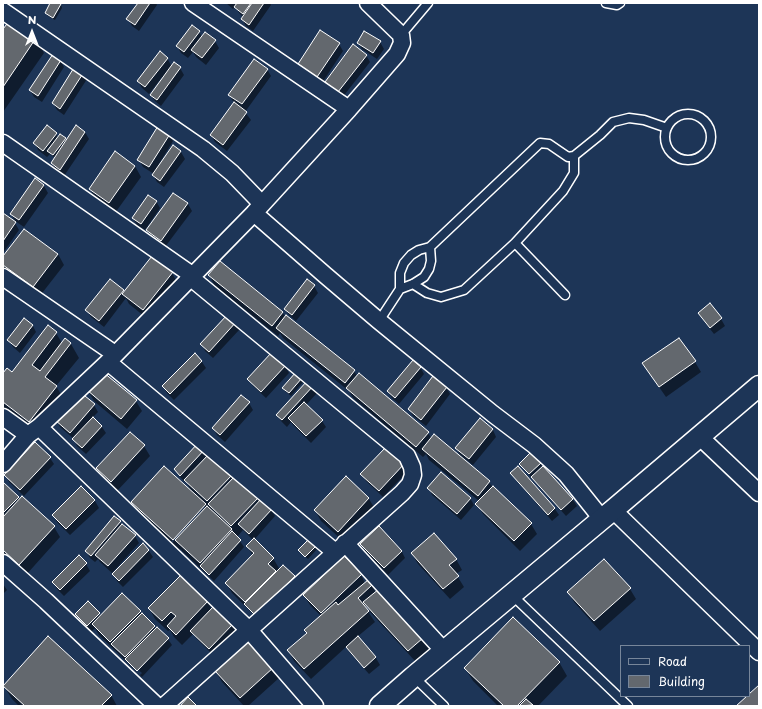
<!DOCTYPE html>
<html>
<head>
<meta charset="utf-8">
<style>
  body { margin:0 }
  #map { position:relative; width:762px; height:709px; overflow:hidden; background:#1d3557; font-family:"Playpen Sans",sans-serif }
  canvas { display:block }
  .frame { position:absolute; inset:0; border:4px solid #fff; pointer-events:none }
  .legend { position:absolute; left:620px; top:645px; width:130px; height:52px; box-sizing:border-box; background:#1d3557; border:1px solid #77869a; margin:0; padding:5px 7px; list-style:none; font-size:12px; color:#fff }
  .legend li { display:flex; align-items:center; gap:8px; height:20px }
  .legend b { width:20px; border:1px solid #77869a }
  .north { position:absolute; left:12px; top:12px; width:40px; height:40px; -webkit-text-stroke:3px #1d3557; paint-order:stroke; rotate:0deg; font-size:11px; font-weight:700; line-height:16px; text-align:center; color:#fff }
  .north::after { content:''; display:block; margin:auto; width:14px; height:18px; background:#fff; clip-path:polygon(50% 0,100% 100%,50% 72%,0 100%) }
</style>
</head>
<body>
<div id="map">
<canvas width="762" height="709"></canvas>
<div class="frame"></div>
<ul class="legend">
<li><b style="height:5px;background:#1d3557"></b>Road</li>
<li><b style="height:11px;background:#63686e"></b>Building</li>
</ul>
<div class="north">N</div>
</div>
<script>
const context = document.querySelector('canvas').getContext('2d');
context.lineJoin = 'round';
function fill(path, color) { context.fillStyle = color; context.fill(path, 'evenodd'); }
const shape = rows => new Path2D(rows.map(r => 'M' + r).join(''));
function stroke(path, color, width, dash) { context.strokeStyle = color; context.lineWidth = width; context.lineCap = dash ? 'butt' : 'round'; context.setLineDash(dash || []); context.stroke(path); }
fill(shape([
  [51,3,57,3,61,5,62,8,55,20,48,16,46,13],
  [139,3,156,3,157,5,139,31,132,26,128,19],
  [226,3,270,3,271,5,253,31,246,26,242,19,243,17,240,14,235,6,233,9],
  [3,31,36,39,44,53,3,112],
  [199,32,202,37,215,41,219,48,206,65,196,57,193,52,188,58,181,53,177,46],
  [380,42,384,49,377,59,362,49,358,43],
  [339,44,343,51,322,83,303,70,299,64],
  [366,55,370,62,342,98,330,89,326,82],
  [167,58,172,67,174,64,180,68,184,75,161,106,155,101,151,95,163,78,162,77,149,94,142,88,138,81],
  [60,60,64,67,42,102,34,97,30,90],
  [267,69,271,76,245,112,251,120,227,151,215,142,211,135,235,103,233,101,229,95],
  [83,73,87,79,64,115,57,110,53,103],
  [85,132,89,139,64,176,56,170,52,164,55,158,50,154,47,157,38,150,35,143,56,134,58,138,65,139,67,141],
  [169,134,173,141,159,164,160,165,173,147,181,152,185,159,164,187,157,182,153,175,154,174,143,167,139,160],
  [135,166,141,177,115,213,96,199,90,189],
  [35,180,44,186,48,193,24,227,15,221,11,214],
  [173,194,188,204,192,211,165,247,151,237,146,229,147,230],
  [156,201,160,208,145,230,137,225,133,218],
  [3,215,15,223,19,230,3,253],
  [58,254,64,265,39,297,6,273,3,267,3,258],
  [220,263,283,313,285,317,354,371,357,376,359,374,428,433,432,439,434,436,489,482,493,488,531,524,537,534,520,551,483,514,477,504,479,501,429,460,426,454,423,457,353,398,349,391,283,338,280,333,278,336,215,286,209,275],
  [172,273,178,284,149,320,129,304,126,298,104,327,91,317,87,310,123,290,124,293],
  [308,281,314,286,318,293,296,321,289,315,285,309],
  [710,305,721,319,725,326,714,334,703,320,699,313],
  [25,319,33,326,36,332,20,353,13,347,9,340],
  [236,322,240,329,213,358,205,351,202,344],
  [48,327,56,333,62,343,65,340,71,344,79,358,56,386,65,401,37,435,3,409,3,375,12,373],
  [679,339,695,362,701,372,666,397,650,374,644,364],
  [195,355,202,362,206,368,174,400,167,393,163,386],
  [285,366,289,373,266,398,253,386,249,379],
  [420,367,424,374,399,404,392,398,388,392],
  [296,374,302,379,303,382,291,396,285,391,283,388],
  [313,386,317,393,306,405,322,421,326,427,311,443,293,425,291,422,287,427,281,421,277,415],
  [446,387,450,394,426,426,413,416,409,409],
  [88,391,136,401,142,411,127,429,94,401],
  [80,393,94,405,98,412,92,418,102,427,106,433,86,454,77,446,74,439,60,427,56,420],
  [249,403,253,410,225,442,217,435,213,428],
  [480,420,493,430,496,437,473,465,460,455,456,448],
  [199,443,259,498,260,501,271,510,275,516,254,540,273,558,280,570,283,566,294,577,298,584,261,622,232,593,226,583,253,556,247,546,253,540,243,530,237,537,240,541,244,547,214,581,182,551,181,549,180,550,172,543,205,507,204,506,171,542,138,513,132,502,192,493,186,481,185,482,179,476,175,469],
  [144,446,150,456,117,491,103,479,97,468],
  [387,447,409,470,383,497,366,481,362,474],
  [50,458,54,464,24,496,9,482,6,475],
  [540,463,542,466,538,470,540,471,543,468,573,500,577,506,566,516,537,484,532,476,531,477,522,467,520,464],
  [518,467,555,509,559,515,552,521,516,480,512,473],
  [346,478,369,499,375,509,344,542,321,521,315,510],
  [3,483,18,497,20,500,54,527,60,537,26,575,3,555],
  [81,487,95,501,99,508,70,535,57,522,53,515],
  [429,488,470,498,474,505,461,520,432,495],
  [120,522,122,526,135,536,139,543,112,573,100,562,98,559,95,562,90,558,86,551],
  [379,527,402,552,405,558,388,575,365,551,361,544],
  [312,537,320,546,308,559,301,553],
  [143,545,149,551,153,557,123,587,117,581,114,574],
  [412,554,456,559,462,570,456,574,464,587,450,599,418,564],
  [79,556,86,564,90,571,64,596,57,589,53,582],
  [361,575,365,583,367,581,372,586,376,593,423,638,429,649,415,661,370,612,369,613,375,622,357,637,376,658,380,665,369,674,351,654,346,647,311,679,294,661,288,650,307,634,305,630,321,616,310,605,304,595],
  [367,606,370,611,369,612,365,607],
  [181,576,208,602,212,610,215,608,232,625,236,632,213,655,196,638,193,634,182,645,174,637,170,630,168,631,155,619,149,608],
  [3,584,7,590,3,594],
  [630,589,636,599,600,631,574,602,568,592],
  [140,612,154,626,156,629,168,639,172,645,142,677,130,666,128,663,99,635,95,628,91,632,80,620,76,614,99,614,101,617],
  [131,664,142,673,140,675,130,665],
  [559,662,567,676,538,706,498,706,473,681,465,668],
  [273,667,279,678,248,706,244,706,222,682,216,672],
  [4,686,111,695,117,706,19,706,12,699]
]), '#0007');
const building = shape([
  [50,3,59,3,61,4,53,18,45,13,50,3],
  [138,3,150,3,135,25,126,19,138,3],
  [237,3,251,3,243,14,234,7,237,3],
  [252,3,264,3,249,25,241,19,252,3],
  [10,20,36,38,3,87,3,29,10,20],
  [192,25,200,31,184,52,176,46,192,25],
  [320,30,340,43,317,77,298,64,320,30],
  [364,31,381,41,373,53,357,43,364,31],
  [205,32,216,40,202,58,191,50,205,32],
  [353,44,367,55,338,92,325,82,353,44],
  [160,51,168,58,145,87,137,81,160,51],
  [53,54,61,60,38,96,29,90,53,54],
  [254,59,268,69,242,104,228,95,254,59],
  [174,62,181,67,157,100,150,95,174,62],
  [75,66,84,72,60,109,52,103,75,66],
  [234,102,247,112,223,145,210,135,234,102],
  [47,125,57,133,43,151,33,143,47,125],
  [76,125,85,132,60,170,51,163,76,125],
  [158,126,170,134,149,167,137,160,158,126],
  [60,134,66,138,53,155,47,151,60,134],
  [173,145,181,151,160,181,152,175,173,145],
  [115,151,135,166,109,203,89,189,115,151],
  [35,178,44,185,19,220,10,214,35,178],
  [173,193,188,203,161,241,146,230,173,193],
  [148,195,157,201,141,224,132,218,148,195],
  [3,213,16,222,3,241,3,213],
  [24,229,58,254,33,287,3,265,3,256,24,229],
  [152,256,173,272,143,310,122,294,152,256],
  [220,261,283,312,272,326,208,275,220,261],
  [110,279,124,290,99,321,85,310,110,279],
  [307,279,315,285,292,315,284,309,307,279],
  [710,303,722,318,710,328,698,313,710,303],
  [228,314,237,321,209,352,200,344,228,314],
  [286,315,355,370,345,383,276,328,286,315],
  [24,318,33,325,16,347,7,340,24,318],
  [48,325,57,332,32,365,40,371,65,338,71,343,45,377,57,386,29,422,3,402,3,373,7,368,12,372,48,325],
  [679,338,696,361,659,387,642,363,679,338],
  [272,352,286,365,261,392,247,379,272,352],
  [195,353,202,361,170,394,162,386,195,353],
  [413,360,421,367,395,398,387,391,413,360],
  [103,372,137,400,121,419,87,390,103,372],
  [296,372,302,378,289,393,282,388,296,372],
  [359,373,429,432,416,447,346,388,359,373],
  [433,376,447,387,421,420,408,409,433,376],
  [308,380,314,385,282,420,276,415,308,380],
  [80,392,95,404,70,433,55,420,80,392],
  [241,395,250,402,220,435,212,428,241,395],
  [304,402,323,420,306,436,288,418,304,402],
  [93,417,102,426,82,448,72,439,93,417],
  [480,418,493,429,469,459,455,448,480,418],
  [130,432,145,445,111,482,96,468,130,432],
  [434,434,490,481,478,496,422,449,434,434],
  [35,442,51,457,20,490,4,475,35,442],
  [199,442,206,448,180,476,174,469,199,442],
  [387,446,405,463,379,491,360,474,387,446],
  [531,452,541,463,529,474,519,464,531,452],
  [210,453,233,474,207,501,184,480,210,453],
  [164,466,206,504,173,540,131,502,164,466],
  [518,466,555,508,548,515,510,473,518,466],
  [543,466,573,499,561,510,531,477,543,466],
  [441,472,471,498,457,514,427,488,441,472],
  [236,475,259,497,231,526,208,504,236,475],
  [346,476,369,498,338,532,314,510,346,476],
  [3,482,19,497,3,513,3,482],
  [81,486,95,500,66,529,52,515,81,486],
  [493,486,532,523,514,541,475,504,493,486],
  [22,496,55,526,19,565,3,550,3,517,22,496],
  [261,499,272,509,249,534,238,524,261,499],
  [207,506,232,529,200,563,175,540,207,506],
  [114,516,121,521,91,556,85,551,114,516],
  [122,524,136,535,108,566,95,555,122,524],
  [379,526,402,551,384,568,360,544,379,526],
  [232,531,241,540,209,575,200,566,232,531],
  [434,533,457,559,449,565,459,576,443,589,411,553,434,533],
  [312,536,319,543,305,557,298,550,312,536],
  [254,538,274,558,268,564,276,571,245,602,225,583,254,553,246,546,254,538],
  [143,543,149,550,119,581,112,574,143,543],
  [79,555,87,563,60,590,52,582,79,555],
  [344,556,362,574,321,613,303,595,344,556],
  [604,559,631,588,594,621,567,592,604,559],
  [283,565,295,576,256,616,244,604,283,565],
  [181,575,208,601,176,635,167,626,176,616,171,612,162,621,148,608,181,575],
  [368,580,372,585,358,598,369,611,304,669,287,650,307,633,304,630,336,602,338,605,368,580],
  [379,589,423,638,408,651,363,602,379,589],
  [122,593,141,611,110,642,92,624,122,593],
  [88,601,100,613,87,626,75,614,88,601],
  [214,606,233,624,209,649,190,631,214,606],
  [142,613,155,626,125,657,111,644,142,613],
  [513,617,560,662,517,706,504,706,464,668,513,617],
  [157,627,169,638,137,671,125,659,157,627],
  [48,636,112,695,101,706,25,706,3,686,48,636],
  [358,636,376,657,364,668,346,647,358,636],
  [250,640,274,667,240,698,215,671,250,640],
  [759,685,759,706,736,706,747,696,749,696,749,694,759,685],
  [188,697,197,706,180,706,188,697],
  [526,699,533,705,519,706,526,699]
]);
fill(building, '#63686e');
stroke(building, '#fff', 1);
const service = shape([
  [606,3,617,5,620,3],
  [401,35,428,3],
  '665 137a23 23 0 1 1 46 0a23 23 0 1 1-46 0Z',
  [515,243,565,295],
  [413,284,427,293,441,297,464,290,515,243,563,191,574,173,574,156],
  [400,289,400,273,404,263,411,255,419,250,430,247,540,143,549,144,568,157,574,156,600,135,613,122,629,118,644,120,667,128],
  [379,321,400,289,413,284,424,277,429,269,431,261,430,247],
  [512,595,628,706],
  [414,677,444,706]
]);
const minor = shape([
  [193,3,349,109],
  [3,11,203,149,232,173,262,204],
  [3,143,192,275],
  [254,213,325,275,379,321,493,414,534,445,566,474,602,519],
  [3,277,115,354],
  [108,362,335,552],
  [3,417,28,435],
  [39,427,249,630,315,706],
  [700,437,759,493],
  [3,464,28,435,39,427,108,362,254,213,349,109,397,54,402,43,401,35,368,3],
  [613,510,759,652],
  [345,543,444,651],
  [3,563,46,601,157,706],
  [164,706,402,493,410,484,413,475,412,467,407,456,190,277]
]);
const tertiary = shape([
  [380,706,413,677,602,519,613,510,759,386]
]);
stroke(service, '#fff', 11);
stroke(minor, '#fff', 19);
stroke(tertiary, '#fff', 23);
stroke(service, '#1d3557', 8);
stroke(minor, '#1d3557', 16);
stroke(tertiary, '#1d3557', 20);
</script>
</body>
</html>
